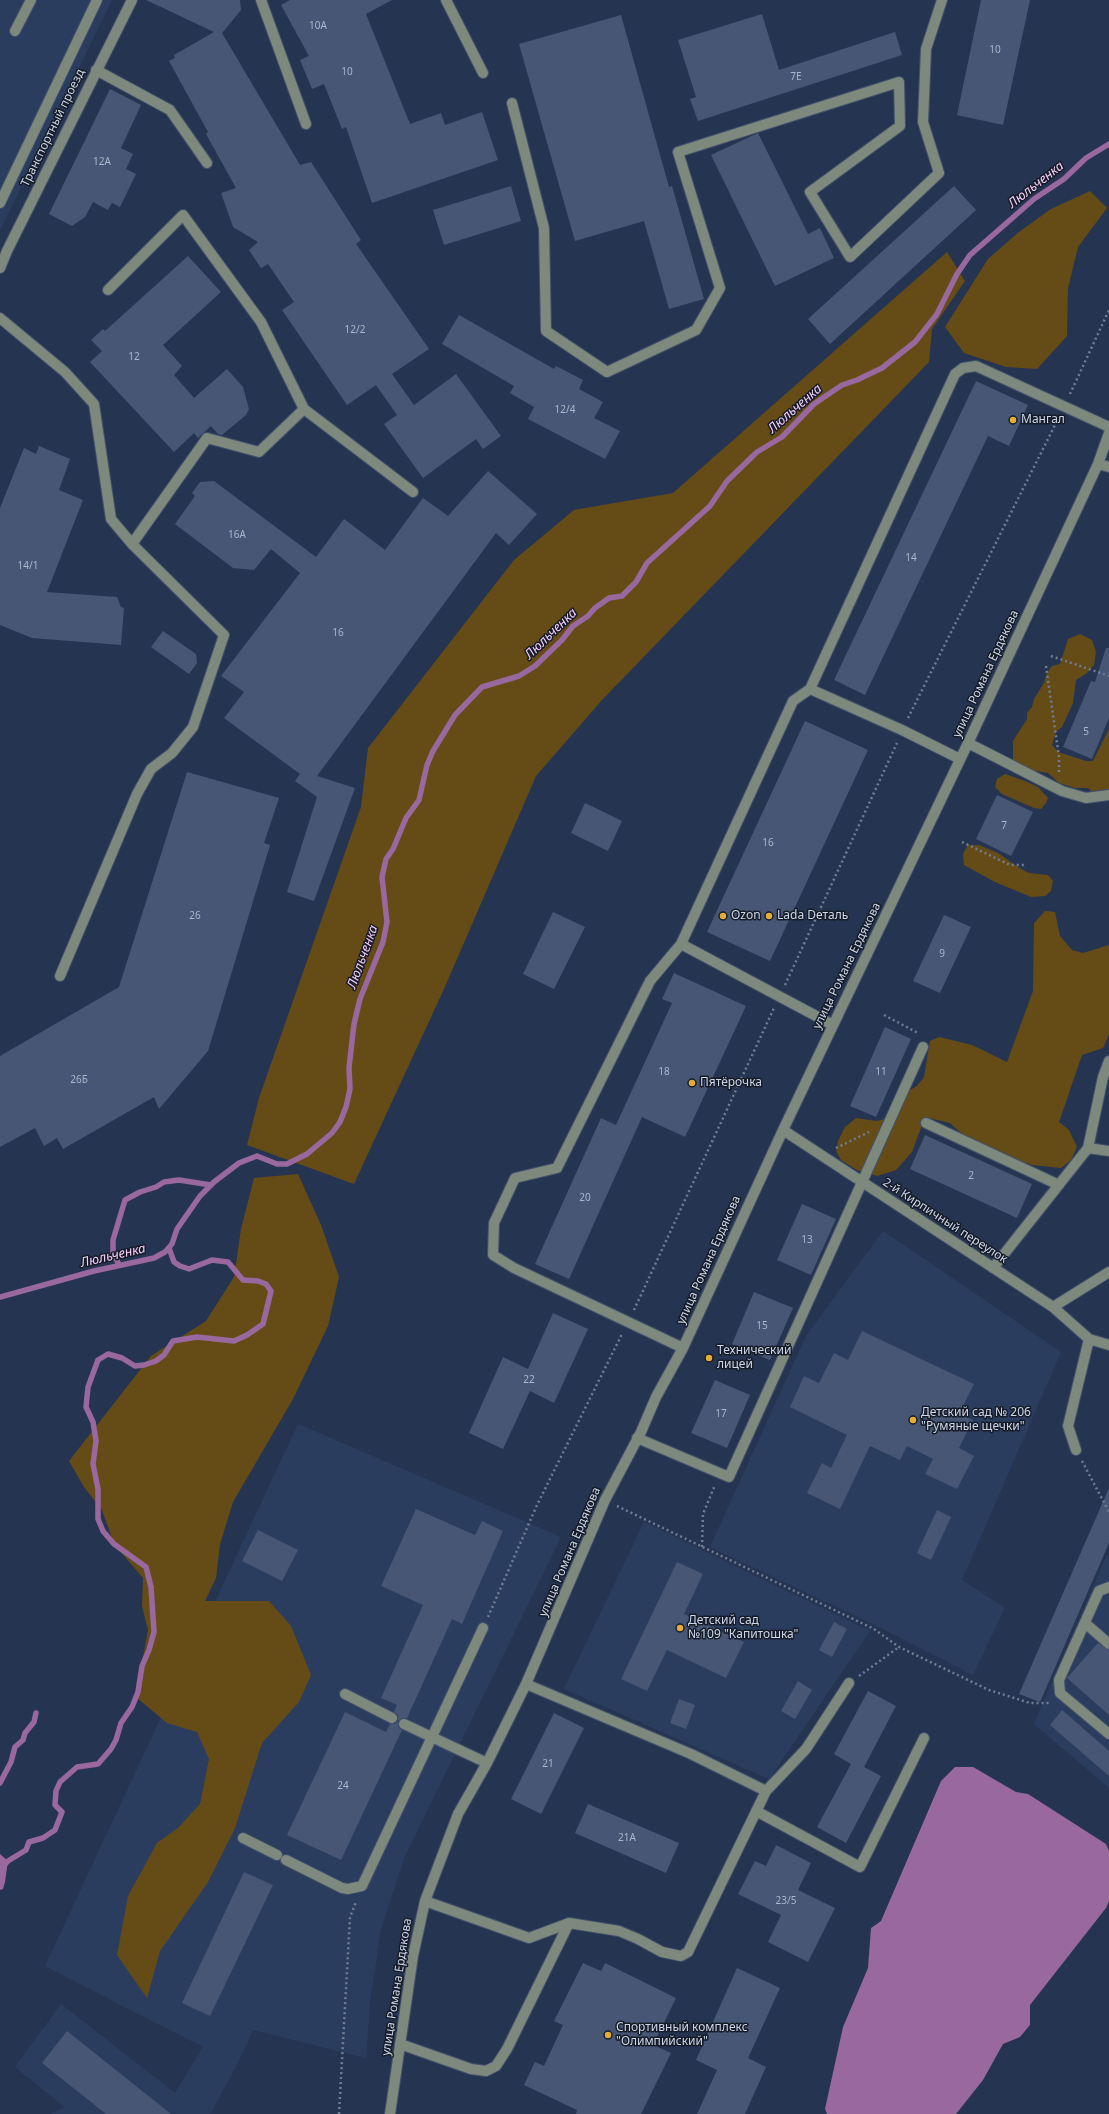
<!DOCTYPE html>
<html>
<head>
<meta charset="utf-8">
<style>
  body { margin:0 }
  canvas { display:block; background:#253450 }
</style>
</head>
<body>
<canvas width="1109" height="2114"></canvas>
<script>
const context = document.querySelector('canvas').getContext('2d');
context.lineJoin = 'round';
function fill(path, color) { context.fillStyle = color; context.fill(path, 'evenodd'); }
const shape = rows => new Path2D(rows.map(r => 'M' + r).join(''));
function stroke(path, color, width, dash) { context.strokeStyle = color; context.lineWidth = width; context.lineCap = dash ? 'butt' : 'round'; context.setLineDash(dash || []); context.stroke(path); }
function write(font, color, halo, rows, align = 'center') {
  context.font = font + ' "Noto Sans",sans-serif'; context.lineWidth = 3; context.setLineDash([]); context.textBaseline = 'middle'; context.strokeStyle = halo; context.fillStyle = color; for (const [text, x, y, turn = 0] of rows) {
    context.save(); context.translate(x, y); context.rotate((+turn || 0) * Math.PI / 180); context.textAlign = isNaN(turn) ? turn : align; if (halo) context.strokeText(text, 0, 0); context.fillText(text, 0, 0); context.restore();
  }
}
fill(shape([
  [0,0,112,0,0,230],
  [883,1231,1061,1352,962,1580,1005,1608,973,1675,875,1625,710,1547,806,1336],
  [298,1424,561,1537,404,1858,381,1929,370,2002,366,2058,253,2030,238,2063,210,2114,51,2114,65,2107,15,2067,61,2004,175,2093,203,2047,45,1966],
  [644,1522,870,1631,769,1779,564,1689],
  [1107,1555,1109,1557,1109,1788,1034,1724]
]), '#2b3d5f');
fill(shape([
  [1090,191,1107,208,1078,247,1068,288,1067,336,1037,369,1006,367,964,353,945,327,988,259,1019,232,1051,209],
  [947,252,965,281,932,329,929,362,602,700,536,776,444,989,354,1184,247,1145,259,1098,361,807,368,748,514,560,574,510,673,493],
  [1080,634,1092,640,1096,652,1094,665,1087,673,1076,680,1073,703,1062,727,1056,732,1052,745,1058,752,1086,761,1093,761,1109,729,1109,791,1102,794,1092,792,1088,788,1075,788,1059,783,1048,773,1031,770,1013,762,1013,741,1027,719,1027,713,1032,707,1034,699,1044,683,1047,673,1052,666,1060,664,1068,639],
  [1005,774,1025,781,1038,787,1048,798,1046,803,1041,809,1034,808,1002,794,995,787,997,779],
  [968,845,979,845,998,853,1021,869,1029,873,1048,875,1053,881,1051,891,1045,896,1031,897,995,882,964,865,963,854],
  [1045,911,1055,912,1060,936,1072,950,1083,953,1109,945,1109,1034,1103,1048,1082,1055,1059,1122,1069,1130,1077,1147,1071,1160,1061,1168,1032,1165,997,1153,962,1134,950,1123,925,1117,912,1152,896,1170,877,1176,857,1170,841,1160,836,1151,838,1141,845,1127,856,1118,876,1121,882,1120,888,1115,893,1100,917,1086,924,1077,930,1041,939,1037,972,1045,1007,1062,1033,991,1034,923],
  [298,1174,321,1225,339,1277,328,1326,293,1399,233,1502,220,1544,216,1578,205,1601,269,1601,291,1626,311,1675,299,1702,262,1743,235,1828,208,1882,160,1951,147,1998,117,1955,128,1896,157,1843,178,1828,200,1804,209,1759,197,1732,167,1723,136,1697,148,1630,142,1606,143,1578,114,1544,102,1510,84,1487,69,1461,151,1356,206,1321,234,1277,241,1229,254,1178]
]), '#654c17');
fill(shape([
  [955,1767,973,1767,1016,1792,1028,1794,1106,1844,1109,1851,1109,1901,1106,1908,1030,2005,1030,2025,1020,2037,1003,2044,983,2080,956,2114,827,2114,825,2109,843,2027,868,1968,871,1928,881,1921,941,1781],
  [0,1854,8,1861,5,1882,3,1889,0,1890]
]), '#98689e');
stroke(shape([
  [119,1265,113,1252,113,1240,125,1200,140,1192,156,1187,164,1182,179,1180,211,1185],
  [0,1297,94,1271,154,1258,165,1252,172,1244,177,1229,200,1196,214,1182,239,1163,257,1156,277,1164,287,1164,307,1154,332,1133,340,1122,346,1107,350,1089,349,1068,354,1024,360,999,383,942,387,922,382,877,386,859,393,849,406,818,419,800,427,765,433,751,455,715,482,687,519,676,535,666,562,640,573,626,588,616,595,608,609,598,622,596,636,582,647,563,710,506,727,481,757,452,782,437,814,404,842,385,857,380,882,368,915,342,937,314,957,274,970,255,1034,199,1064,179,1086,158,1109,144],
  [0,1783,11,1762,15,1747,23,1740,25,1733,34,1722,36,1713],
  [0,1869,8,1861,26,1850,29,1842,43,1838,55,1830,62,1812,55,1805,56,1791,60,1782,77,1767,98,1764,111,1749,116,1740,121,1723,132,1707,138,1692,142,1666,149,1650,154,1632,151,1587,146,1567,114,1544,103,1531,98,1519,98,1489,93,1464,96,1441,93,1422,86,1407,88,1387,98,1360,108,1354,122,1358,135,1366,144,1365,156,1361,164,1355,173,1341,197,1337,234,1341,247,1335,263,1324,271,1291,266,1284,258,1281,243,1280,228,1262,212,1260,189,1269,180,1266,174,1262,169,1248]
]), '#98689e', 5.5);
fill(shape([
  [146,0,240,0,241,10,222,33,300,165,311,162,361,240,356,244,429,349,392,374,414,405,456,374,501,436,483,449,476,439,423,478,384,424,397,415,376,385,347,405,282,310,294,302,268,264,261,268,249,250,258,242,233,227,221,193,236,188,206,134,208,132,169,61,175,58,174,55,214,32],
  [290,0,392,0,366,14,410,124,441,113,445,125,482,112,498,160,372,203,346,127,342,129,324,84,312,89,300,60,309,56,281,5],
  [981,0,1030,0,1003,125,957,115],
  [762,14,779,70,895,32,902,55,698,121,690,99,696,97,678,40],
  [621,15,669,187,672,186,704,299,669,309,644,221,575,241,519,44],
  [110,89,141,105,121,148,133,154,126,169,136,174,120,207,112,203,108,210,93,202,85,217,72,226,49,214],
  [758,133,808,234,820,228,834,258,775,286,711,155],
  [511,186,521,221,444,245,433,210],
  [954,186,976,210,830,344,808,319],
  [188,256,221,292,163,345,182,366,174,375,194,398,227,369,243,387,249,409,246,415,222,435,218,434,211,426,198,438,194,433,174,452,90,362,102,351,91,340,103,329,105,331],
  [459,315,554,369,556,366,583,380,579,389,603,402,594,418,620,431,605,459,528,419,534,407,510,393,514,386,442,344],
  [976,381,1028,405,1009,446,988,436,865,695,834,680],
  [39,446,70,459,59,490,83,500,47,592,117,597,121,607,124,608,121,645,32,638,0,625,0,508,24,448,36,454],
  [488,471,537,514,509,545,496,533,317,776,355,788,314,901,287,892,317,797,295,781,300,774,224,718,244,692,221,676,300,573,271,549,254,570,233,568,175,524,195,496,192,493,200,482,214,481,316,557,344,519,385,550,423,498,448,516],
  [163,631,196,654,197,663,189,674,151,647],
  [1106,648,1109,648,1109,718,1092,759,1063,747,1091,681,1095,682],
  [805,721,868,750,770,961,707,932],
  [187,772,279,798,264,843,270,845,208,1051,159,1109,154,1097,63,1149,57,1138,44,1146,35,1128,0,1147,0,1056,119,987],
  [997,795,1033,812,1011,856,976,839],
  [585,803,622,821,608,851,571,833],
  [553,912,585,927,554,989,523,974],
  [944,915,971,927,940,993,913,981],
  [674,973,746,1006,685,1137,642,1117,569,1279,535,1264,601,1118,616,1125,672,1003,662,999],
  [885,1027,911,1039,876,1117,850,1106],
  [925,1135,1032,1184,1017,1218,910,1169],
  [802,1204,836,1219,811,1275,777,1260],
  [754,1292,793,1308,770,1360,732,1344],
  [553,1313,588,1329,554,1403,530,1391,503,1449,469,1433,503,1357,528,1369],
  [862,1331,974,1384,959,1414,973,1420,959,1448,974,1456,957,1489,925,1474,933,1459,907,1446,900,1460,870,1446,840,1509,807,1493,822,1463,831,1468,847,1435,790,1407,804,1376,819,1383,834,1353,848,1360],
  [715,1380,750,1395,727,1448,691,1433],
  [1109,1488,1109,1543,1040,1702,1019,1694],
  [416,1509,475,1535,482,1521,503,1531,462,1624,452,1619,407,1718,403,1718,398,1721,398,1727,402,1730,341,1860,287,1835,345,1712,386,1732,390,1724,395,1724,398,1721,398,1715,394,1712,397,1705,381,1698,423,1605,381,1586],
  [937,1510,951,1517,931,1560,917,1553],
  [258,1530,298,1550,282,1581,242,1561],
  [677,1562,703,1574,684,1614,744,1642,726,1678,667,1650,647,1691,621,1679],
  [834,1622,847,1629,832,1657,819,1650],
  [1098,1643,1109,1650,1109,1715,1067,1678],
  [798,1681,812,1690,795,1719,781,1711],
  [868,1691,896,1706,864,1767,881,1776,846,1843,817,1827,851,1764,834,1754],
  [679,1699,695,1705,686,1729,670,1723],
  [1062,1710,1109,1751,1109,1776,1050,1725],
  [554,1713,584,1728,541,1814,511,1799],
  [588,1804,679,1843,666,1873,575,1833],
  [776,1845,811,1863,798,1890,835,1908,808,1962,768,1942,781,1915,738,1894,755,1861,766,1866],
  [244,1872,273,1885,210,2016,182,2003],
  [583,1963,601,1971,605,1963,676,1998,653,2045,671,2053,641,2114,576,2114,577,2110,524,2085,535,2062,544,2066,563,2025,554,2021],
  [737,1968,780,1988,748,2058,766,2067,745,2114,697,2114,717,2070,696,2060],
  [67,2031,171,2114,106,2114,42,2063]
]), '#465674');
const minor = shape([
  [261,0,306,124],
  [446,0,483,73],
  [15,31,31,0],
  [96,70,170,110,207,163],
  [512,103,544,228,546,331,607,372,696,330,720,288,678,152,899,82,900,126,810,192,850,257,939,173,923,122,926,49,942,0],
  [0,203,97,0],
  [0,268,7,251,132,0],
  [108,290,183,215,261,322,304,409,413,492],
  [0,318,65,372,94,404,111,519,132,544,224,635,193,727,172,753,151,769,137,794,60,976],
  [1098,464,1109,467],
  [132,544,207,438,259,452,304,409],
  [810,689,902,730,960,759],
  [968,743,1062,791,1086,798,1109,795],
  [681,944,833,1025],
  [926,1123,1059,1185],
  [783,1130,1053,1307,1089,1339,1109,1345],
  [1088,1148,1109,1151],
  [993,1268,1088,1148,1103,1077,1109,1061],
  [1053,1307,1109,1272],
  [683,1348,514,1268,493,1255,494,1223,515,1178,557,1168,650,981,681,944,793,701,810,689,955,374,963,368,976,366,1109,427],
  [637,1438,729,1477,923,1047],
  [1076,1450,1068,1426,1089,1339],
  [1109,1587,1099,1591,1059,1680,1060,1693,1109,1734],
  [1085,1623,1109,1644],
  [345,1694,392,1718],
  [404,1724,487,1763],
  [766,1791,806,1749,849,1683],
  [756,1811,860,1867,924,1738],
  [243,1838,277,1855],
  [286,1860,342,1888,348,1889,362,1886,483,1628],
  [425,1901,529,1938,569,1923,619,1931,638,1939,662,1952,681,1956,688,1952,766,1791,691,1754,526,1684],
  [400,2044,471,2069,486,2071,496,2066,507,2049,569,1923],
  [390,2114,413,1956,425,1901,458,1814,487,1763,526,1684,605,1500,641,1432,656,1397,683,1348,783,1130,968,743,1098,464,1109,433]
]);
stroke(minor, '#43516c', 12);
stroke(shape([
  [1070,394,1109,310],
  [1051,656,1109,676],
  [1046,666,1059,757,1059,774],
  [908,718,1058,419],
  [962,842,1010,865,1025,865],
  [785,985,897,743],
  [884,1015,918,1033],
  [836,1148,869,1132],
  [634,1310,774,1008],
  [1082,1461,1109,1512],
  [617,1506,874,1629,899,1647,989,1690,1030,1703,1050,1703],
  [702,1547,703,1514,715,1485],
  [488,1617,537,1505,622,1334],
  [859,1676,899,1647],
  [339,2114,350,1917,356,1902]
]), '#707d94', 2.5, [2, 3]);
stroke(minor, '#7d897c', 10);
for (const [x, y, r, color] of [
  [1013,420,4,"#e4ad35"],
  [723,916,4,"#e4ad35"],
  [769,916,4,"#e4ad35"],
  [692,1083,4,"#e4ad35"],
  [709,1358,4,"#e4ad35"],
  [913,1420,4,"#e4ad35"],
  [680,1628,4,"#e4ad35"],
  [608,2035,4,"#e4ad35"]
]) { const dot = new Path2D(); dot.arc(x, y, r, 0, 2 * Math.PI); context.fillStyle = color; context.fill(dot); stroke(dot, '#151c28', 1.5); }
write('10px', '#abb7cc', null, [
  ["10А",318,26],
  ["10",995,50],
  ["10",347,72],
  ["7Е",796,77],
  ["12А",102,162],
  ["12/2",355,330],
  ["12",134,357],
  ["12/4",565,410],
  ["16А",237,535],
  ["14",911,558],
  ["14/1",28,566],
  ["16",338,633],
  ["5",1086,732],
  ["7",1004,826],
  ["16",768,843],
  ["26",195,916],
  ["9",942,954],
  ["18",664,1072],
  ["11",881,1072],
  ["26Б",79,1080],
  ["2",971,1176],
  ["20",585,1198],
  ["13",807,1240],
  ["15",762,1326],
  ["22",529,1380],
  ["17",721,1414],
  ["21",548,1764],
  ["24",343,1786],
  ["21А",627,1838],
  ["23/5",786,1901]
]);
write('12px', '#cdd7e9', '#151c28', [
  ["Транспортный проезд",53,128,-64],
  ["улица Романа Ердякова",986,674,-65],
  ["улица Романа Ердякова",847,966,-64],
  ["2-й Кирпичный переулок",945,1221,33],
  ["улица Романа Ердякова",709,1260,-66],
  ["улица Романа Ердякова",570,1552,-67],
  ["улица Романа Ердякова",397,1987,-81]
]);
write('12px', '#cdd7e9', '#151c28', [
  ["Мангал",1021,420],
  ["Ozon",731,916],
  ["Lada Dеталь",777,916],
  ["Пятёрочка",700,1083],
  ["Технический",717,1351],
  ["лицей",717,1365],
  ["Детский сад № 206",921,1413],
  ["\"Румяные щечки\"",921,1427],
  ["Детский сад",688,1621],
  ["№109 \"Капитошка\"",688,1635],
  ["Спортивный комплекс",616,2028],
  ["\"Олимпийский\"",616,2042]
], 'left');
write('italic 13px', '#f5ccfa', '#151c28', [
  ["Люльченка",1036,185,-38],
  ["Люльченка",795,409,-41],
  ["Люльченка",551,634,-44],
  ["Люльченка",363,957,-70],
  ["Люльченка",113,1256,-13]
]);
</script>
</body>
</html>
